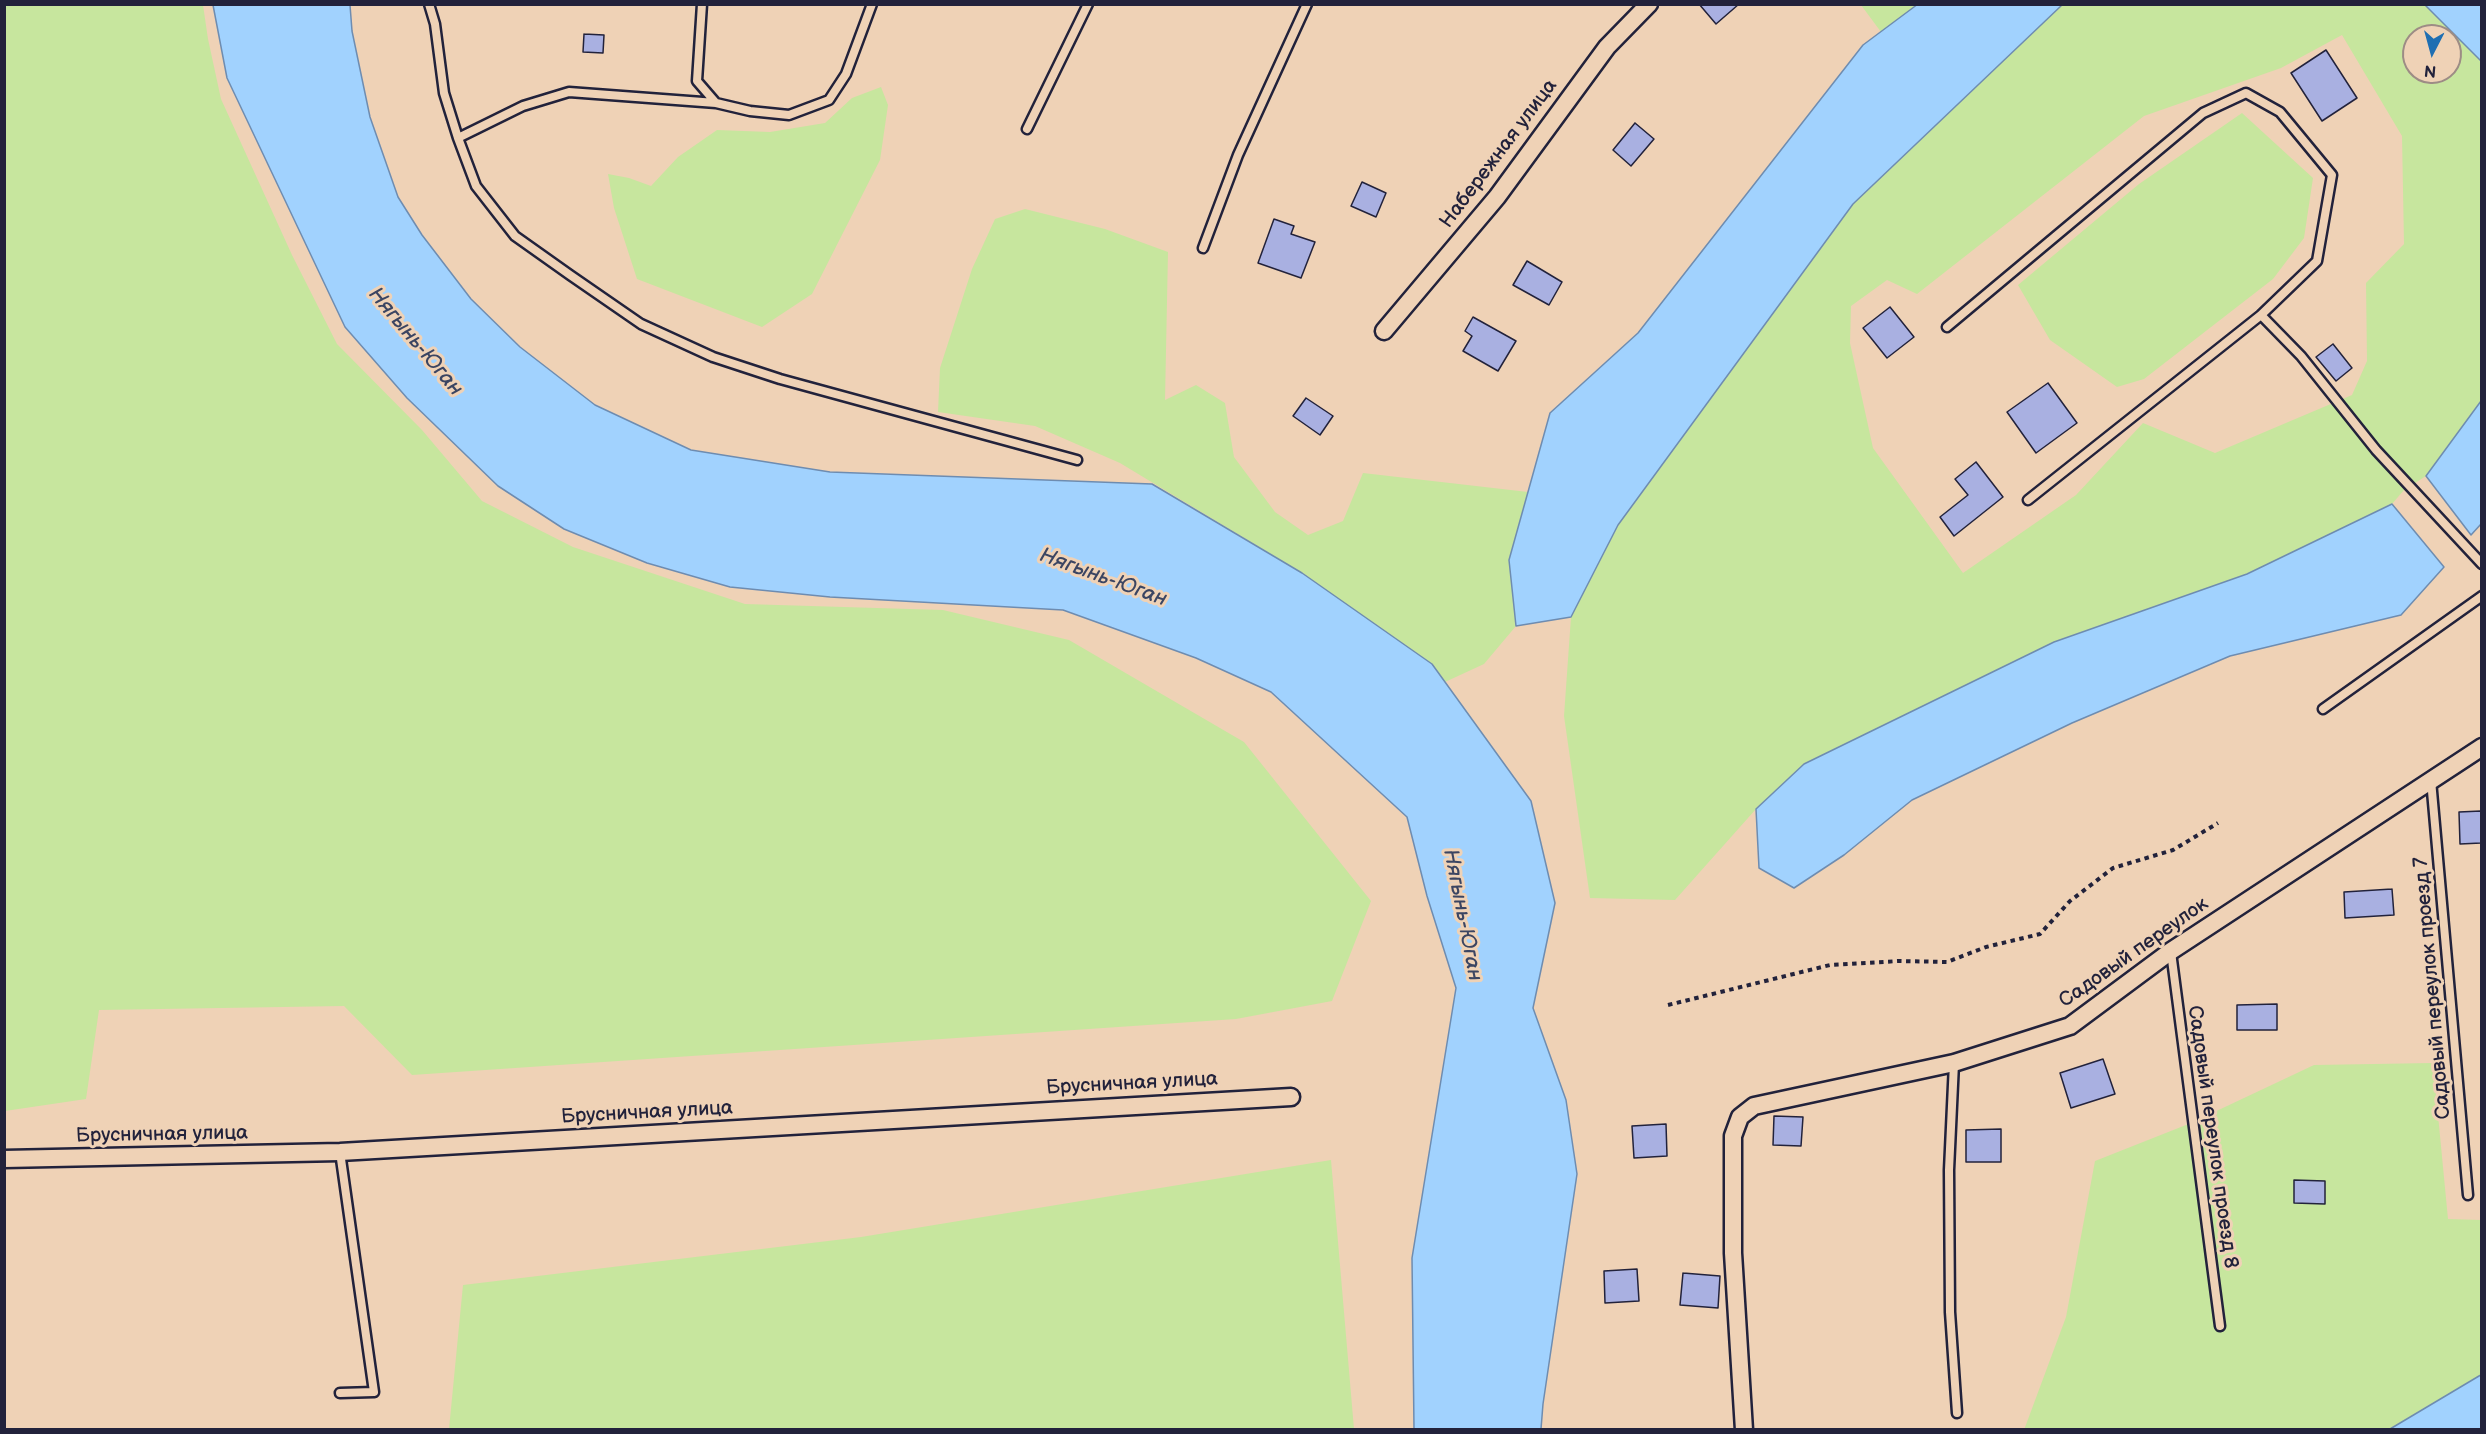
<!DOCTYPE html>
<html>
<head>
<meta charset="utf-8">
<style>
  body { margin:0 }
  #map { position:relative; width:2486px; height:1434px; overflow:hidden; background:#efd2b6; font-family:"Balsamiq Sans",sans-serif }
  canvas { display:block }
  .frame { position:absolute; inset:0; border:6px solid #22223b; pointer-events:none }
  .north { position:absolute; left:2402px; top:24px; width:60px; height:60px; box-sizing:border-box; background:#efd2b6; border:2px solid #9d8c85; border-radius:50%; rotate:186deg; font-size:16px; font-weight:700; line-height:24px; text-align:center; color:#22223b }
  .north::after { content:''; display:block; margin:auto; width:21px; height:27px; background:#1f6fb2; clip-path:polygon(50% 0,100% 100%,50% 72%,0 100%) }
</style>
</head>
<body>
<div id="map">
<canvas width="2486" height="1434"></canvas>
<div class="frame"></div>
<div class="north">N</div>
</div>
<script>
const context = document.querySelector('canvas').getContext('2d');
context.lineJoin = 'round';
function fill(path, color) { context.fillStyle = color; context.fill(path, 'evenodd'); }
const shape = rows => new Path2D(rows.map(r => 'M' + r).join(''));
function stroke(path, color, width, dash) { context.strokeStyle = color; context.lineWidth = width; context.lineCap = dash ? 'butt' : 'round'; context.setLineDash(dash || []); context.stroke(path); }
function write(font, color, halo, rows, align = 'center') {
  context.font = font + ' "Balsamiq Sans",sans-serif'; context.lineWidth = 6; context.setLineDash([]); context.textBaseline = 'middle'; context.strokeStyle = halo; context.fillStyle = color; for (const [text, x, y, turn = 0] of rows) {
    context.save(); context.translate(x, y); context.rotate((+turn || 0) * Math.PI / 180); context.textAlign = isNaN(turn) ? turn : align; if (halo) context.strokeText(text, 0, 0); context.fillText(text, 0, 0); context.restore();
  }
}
fill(shape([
  [5,4,203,5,208,39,221,99,292,255,337,344,422,430,482,501,573,547,745,604,943,610,1069,640,1244,742,1371,901,1332,1001,1236,1019,412,1075,344,1006,99,1010,86,1099,5,1111],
  [1861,5,1918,5,1881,32],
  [2062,5,2425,5,2481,61,2481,401,2426,476,2404,490,2392,504,2247,574,2054,642,1804,764,1756,809,1675,900,1590,898,1564,716,1571,617,1618,525,1853,204],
  [2342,35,2402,136,2404,244,2366,283,2367,361,2352,395,2215,453,2143,423,2076,495,1963,573,1873,448,1850,343,1851,306,1887,280,1917,294,2144,116,2281,68],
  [2414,36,2450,36,2450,72,2414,72],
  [881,87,888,105,880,160,812,294,762,327,637,279,614,208,608,174,629,178,651,186,678,157,717,130,770,132,825,123,852,98],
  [2242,113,2313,178,2304,238,2273,279,2144,379,2117,387,2050,340,2018,285,2139,184],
  [1025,209,1105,229,1168,252,1165,400,1196,385,1225,403,1234,457,1275,512,1308,535,1343,521,1363,473,1528,492,1509,560,1516,626,1484,664,1445,682,1302,573,1120,463,1035,426,938,412,940,368,972,269,995,219],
  [2433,1063,2448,1219,2481,1220,2481,1375,2390,1429,2024,1430,2066,1317,2095,1161,2191,1123,2314,1065],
  [1331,1160,1354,1429,449,1429,463,1285,861,1237]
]), '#c7e69e');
const water = shape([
  [1918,4,2062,5,1853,204,1618,525,1571,617,1516,626,1509,560,1550,413,1638,333,1863,45,1918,4],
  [213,5,350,5,352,31,370,117,398,197,422,235,471,299,520,347,595,405,691,450,830,472,1152,484,1302,573,1432,664,1531,801,1555,903,1533,1008,1566,1100,1577,1174,1543,1404,1541,1429,1414,1429,1412,1258,1456,988,1427,896,1407,817,1271,692,1196,658,1063,610,830,597,730,587,647,563,564,529,498,486,407,398,345,327,227,78,213,5],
  [2425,5,2481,5,2481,61,2425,5],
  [2481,401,2481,524,2471,535,2426,476,2481,401],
  [2392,504,2444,567,2401,615,2230,656,2072,723,1912,800,1844,855,1794,888,1759,868,1756,809,1804,764,2054,642,2247,574,2392,504],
  [2481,1375,2481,1429,2390,1429,2479,1376,2481,1375]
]);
fill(water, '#a1d2fe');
stroke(water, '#6e8cb0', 1.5);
const building = shape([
  [1699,4,1739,4,1716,24,1699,4],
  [584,34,604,35,603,53,583,52,584,34],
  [2326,50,2357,98,2322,121,2291,73,2326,50],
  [1635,123,1654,139,1631,166,1613,150,1635,123],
  [1362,182,1386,193,1376,217,1351,206,1362,182],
  [1274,219,1294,226,1291,234,1315,242,1301,278,1258,263,1274,219],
  [1527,261,1562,282,1549,305,1513,285,1527,261],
  [1890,307,1914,337,1887,358,1863,328,1890,307],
  [1473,317,1516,341,1498,371,1463,351,1472,336,1465,331,1473,317],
  [2333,344,2352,368,2336,381,2316,357,2333,344],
  [2048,383,2077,423,2036,453,2007,412,2048,383],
  [1306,398,1333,416,1320,435,1293,416,1306,398],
  [1976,462,2003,497,1954,536,1940,517,1968,495,1955,479,1976,462],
  [2481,811,2481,843,2460,844,2459,812,2481,811],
  [2392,889,2394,915,2345,918,2344,892,2392,889],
  [2277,1004,2277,1030,2237,1030,2237,1005,2277,1004],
  [2103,1059,2115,1094,2071,1108,2060,1073,2103,1059],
  [1774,1116,1803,1117,1801,1146,1773,1145,1774,1116],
  [1666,1124,1667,1156,1634,1158,1632,1126,1666,1124],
  [2001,1129,2001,1162,1966,1162,1966,1130,2001,1129],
  [2294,1180,2325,1181,2325,1204,2294,1203,2294,1180],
  [1637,1269,1639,1301,1605,1303,1604,1271,1637,1269],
  [1683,1273,1720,1276,1718,1308,1680,1305,1683,1273]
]);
fill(building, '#a9b0e1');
stroke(building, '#22223b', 1.5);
const service = shape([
  [429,4,435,24,444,93,458,138,476,186,515,236,570,275,641,324,713,357,780,379,1077,460],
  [702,4,697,81,716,103,750,111,789,115,829,100,846,74,872,4],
  [1027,129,1088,4],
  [458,138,523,106,569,92,716,103],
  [1203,248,1238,155,1307,4],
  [1947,327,2203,113,2246,93,2280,112,2332,175,2317,261,2261,315],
  [2028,500,2261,315,2301,356,2376,450,2482,564],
  [2323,709,2482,596],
  [2431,780,2468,1195],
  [2171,952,2220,1326],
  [1954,1063,1949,1170,1950,1312,1957,1413],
  [340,1152,374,1392,340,1393]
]);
const minor = shape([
  [1384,331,1497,197,1607,47,1649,4],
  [4,1159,340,1152,1291,1097],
  [1744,1430,1733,1253,1733,1136,1740,1117,1754,1106,1954,1063,2070,1026,2171,951,2482,747]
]);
stroke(service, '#22223b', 13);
stroke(minor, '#22223b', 21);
stroke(shape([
  [1668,1005,1830,965,1899,961,1947,962,1986,947,2040,934,2070,901,2113,868,2173,850,2218,823]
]), '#22223b', 4, [4.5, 4.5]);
stroke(service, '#efd2b6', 8);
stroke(minor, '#efd2b6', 16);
write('20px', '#22223b', '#efd2b6', [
  ["Набережная улица",1499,154,-53],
  ["Садовый переулок",2134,953,-35],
  ["Садовый переулок проезд 7",2433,988,-95],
  ["Брусничная улица",1132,1084,-3],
  ["Брусничная улица",647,1113,-3],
  ["Брусничная улица",162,1135,-1],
  ["Садовый переулок проезд 8",2212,1137,82]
]);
write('italic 21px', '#3b4562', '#efd2b6', [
  ["Нягынь-Юган",415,342,50],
  ["Нягынь-Юган",1103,578,20],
  ["Нягынь-Юган",1462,915,79]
]);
</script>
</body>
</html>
